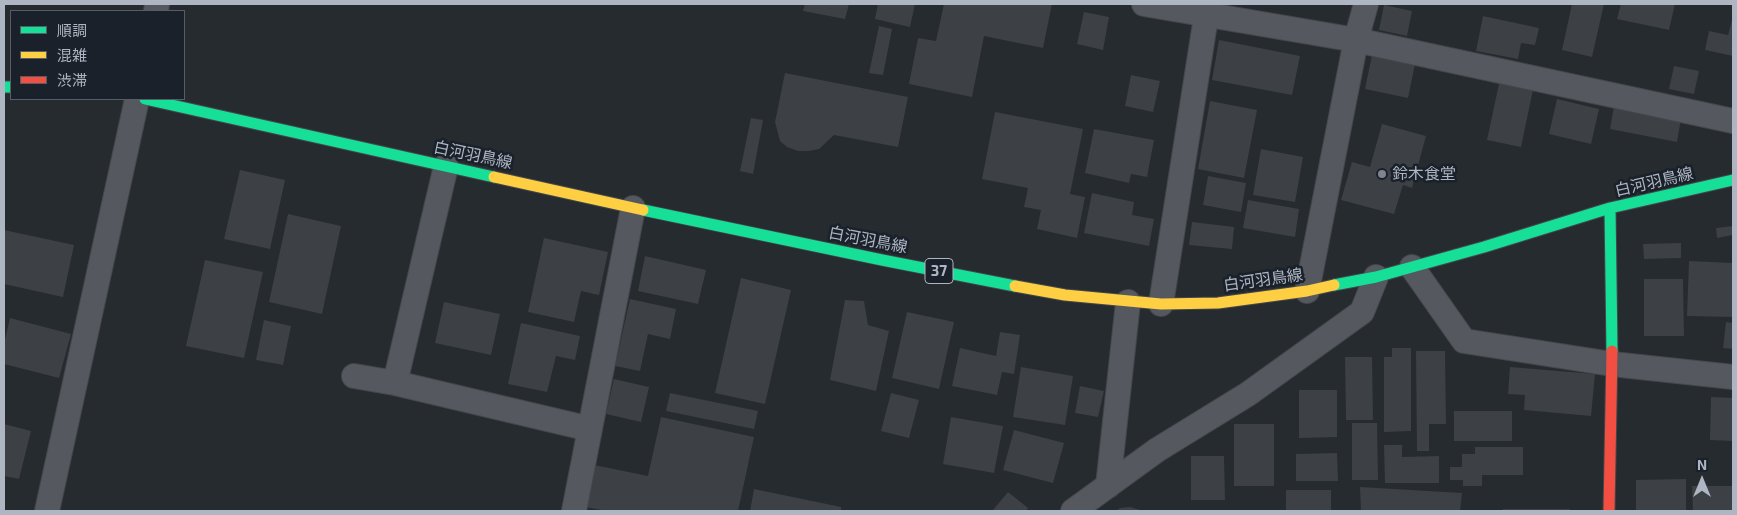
<!DOCTYPE html>
<html>
<head>
<meta charset="utf-8">
<style>
  body { margin:0 }
  #map { position:relative; width:1737px; height:515px; overflow:hidden; background:#262b30; font-family:"Exo 2","Noto Sans JP",sans-serif }
  canvas { display:block }
  .frame { position:absolute; inset:0; border:5px solid #aeb6c3; pointer-events:none }
  .legend { position:absolute; left:10px; top:10px; width:175px; height:90px; box-sizing:border-box; background:#1a212a; border:1px solid #555d67; margin:0; padding:6px 9px; list-style:none; font-size:15px; color:#aeb6c3 }
  .legend li { display:flex; align-items:center; gap:10px; height:25px }
  .legend b { width:25px; border:1px solid #555d67 }
  .north { position:absolute; left:1677px; top:455px; width:50px; height:50px; -webkit-text-stroke:4px #1a212a; paint-order:stroke; rotate:0deg; font-size:14px; font-weight:700; line-height:20px; text-align:center; color:#aeb6c3 }
  .north::after { content:''; display:block; margin:auto; width:18px; height:22px; background:#aeb6c3; clip-path:polygon(50% 0,100% 100%,50% 72%,0 100%) }
</style>
</head>
<body>
<div id="map">
<canvas width="1737" height="515"></canvas>
<div class="frame"></div>
<ul class="legend">
<li><b style="height:6px;background:#16e098"></b>順調</li>
<li><b style="height:6px;background:#ffcf43"></b>混雑</li>
<li><b style="height:6px;background:#f24e42"></b>渋滞</li>
</ul>
<div class="north">N</div>
</div>
<script>
const context = document.querySelector('canvas').getContext('2d');
context.lineJoin = 'round';
function fill(path, color) { context.fillStyle = color; context.fill(path, 'evenodd'); }
const shape = rows => new Path2D(rows.map(r => 'M' + r).join(''));
function stroke(path, color, width, dash) { context.strokeStyle = color; context.lineWidth = width; context.lineCap = dash ? 'butt' : 'round'; context.setLineDash(dash || []); context.stroke(path); }
function write(font, color, halo, rows, align = 'center') {
  context.font = font + ' "Exo 2","Noto Sans JP",sans-serif'; context.lineWidth = 5; context.setLineDash([]); context.textBaseline = 'middle'; context.strokeStyle = halo; context.fillStyle = color; for (const [text, x, y, turn = 0] of rows) {
    context.save(); context.translate(x, y); context.rotate((+turn || 0) * Math.PI / 180); context.textAlign = isNaN(turn) ? turn : align; if (halo) context.strokeText(text, 0, 0); context.fillText(text, 0, 0); context.restore();
  }
}
fill(shape([
  [805,4,849,4,845,19,803,11],
  [878,4,915,4,910,27,875,19],
  [944,4,1052,4,1043,48,984,36,972,97,909,84,918,38,936,41],
  [1572,4,1604,4,1592,57,1562,50],
  [1621,4,1675,4,1669,30,1617,19],
  [1384,5,1412,11,1407,36,1379,30],
  [1084,12,1109,17,1103,50,1077,44],
  [1483,16,1539,28,1535,45,1521,43,1518,59,1476,51],
  [1732,20,1733,21,1733,56,1705,50,1709,31,1728,35],
  [879,26,892,29,883,75,869,73],
  [1219,40,1300,56,1292,95,1212,80],
  [1372,55,1415,64,1408,98,1365,89],
  [1674,66,1699,71,1694,94,1669,89],
  [785,73,908,97,898,147,834,135,819,149,809,151,798,151,787,147,780,141,775,122],
  [1131,75,1160,81,1153,112,1125,106],
  [1500,79,1534,85,1521,147,1487,140],
  [1557,99,1599,109,1591,144,1549,134],
  [1210,101,1257,110,1244,178,1198,169],
  [1614,106,1681,119,1677,142,1610,129],
  [995,112,1083,129,1070,194,1085,197,1077,238,1037,229,1041,210,1024,207,1028,188,982,179],
  [751,118,763,120,753,174,740,171],
  [1382,124,1426,136,1412,188,1403,185,1394,214,1341,200,1352,162,1370,167],
  [1094,129,1154,140,1147,177,1131,174,1129,183,1085,173],
  [1261,149,1303,157,1295,202,1253,195],
  [240,170,285,180,270,249,224,239],
  [1208,176,1246,183,1241,212,1203,205],
  [1092,193,1134,202,1132,215,1154,219,1149,246,1084,233],
  [1248,200,1299,209,1295,237,1243,228],
  [288,214,341,226,322,314,269,302],
  [1192,222,1234,227,1232,249,1189,245],
  [1733,226,1733,235,1717,238,1716,228],
  [4,230,74,245,63,297,4,284],
  [544,238,608,252,599,295,581,291,574,322,528,312],
  [1681,243,1681,258,1644,259,1643,244],
  [645,256,706,270,698,304,638,291],
  [205,260,263,272,244,358,186,346],
  [1689,261,1733,263,1732,317,1687,316],
  [741,278,791,290,765,404,715,393],
  [1644,279,1683,279,1684,336,1644,336],
  [630,299,676,309,670,339,648,334,640,371,615,366],
  [845,300,864,301,868,325,889,331,876,391,830,380],
  [444,302,500,314,491,355,435,343],
  [907,312,954,322,939,389,892,378],
  [10,318,71,334,59,378,4,364,4,344],
  [264,320,291,326,283,365,256,360],
  [1726,322,1733,323,1733,349,1723,348],
  [521,323,580,336,575,360,556,356,547,392,508,384],
  [1000,332,1020,335,1014,374,1002,372,997,395,952,386,960,348,996,356],
  [1392,348,1411,348,1411,431,1384,432,1384,357,1392,357],
  [1416,351,1445,351,1446,424,1429,424,1429,451,1417,451],
  [1345,357,1372,357,1373,420,1346,420],
  [1021,367,1073,376,1065,425,1013,417],
  [1510,367,1595,374,1591,416,1524,410,1525,395,1508,394],
  [614,379,649,387,641,422,606,414],
  [1080,386,1104,391,1098,417,1075,413],
  [1299,390,1337,390,1337,437,1299,438],
  [670,393,758,411,754,429,666,411],
  [891,393,919,400,909,438,881,431],
  [1711,397,1733,398,1733,441,1710,440],
  [1454,411,1512,411,1512,441,1454,441],
  [661,417,754,437,738,511,607,511,585,507,594,465,648,476],
  [951,417,1003,426,994,473,943,464],
  [1352,423,1377,423,1378,480,1352,480],
  [4,424,31,431,19,479,4,476],
  [1234,424,1274,424,1274,486,1234,486],
  [1014,430,1064,443,1053,483,1003,470],
  [1384,445,1402,445,1402,457,1439,456,1439,483,1385,483],
  [1475,447,1523,447,1523,475,1482,475,1482,486,1463,486,1463,480,1450,480,1450,467,1462,467,1462,454,1475,454],
  [1337,453,1338,481,1296,481,1296,454],
  [1191,456,1224,456,1225,500,1191,500],
  [1686,479,1686,511,1636,511,1636,480],
  [1692,486,1733,486,1733,511,1693,511],
  [1360,487,1462,493,1460,511,1361,511],
  [754,489,841,507,841,511,750,511],
  [1286,490,1331,490,1331,511,1286,511],
  [1008,492,1028,508,1026,511,995,511,993,510],
  [1130,507,1144,511,1116,511,1120,508],
  [1503,509,1570,509,1570,511,1503,511]
]), '#3d4045');
const street = shape([
  [1144,4,1356,40,1733,121],
  [156,11,157,4],
  [1412,267,1464,341,1612,364,1733,377],
  [1307,291,1356,40,1366,4],
  [1161,304,1208,4],
  [354,376,395,383,590,429],
  [395,383,446,166],
  [1108,486,1128,302],
  [47,511,137,99],
  [574,511,633,208],
  [1073,511,1157,450,1248,394,1362,312,1376,277]
]);
const fast = shape([
  [4,87,11,87],
  [145,99,494,177],
  [1610,208,1612,351],
  [643,210,882,260,1015,286],
  [1334,285,1376,277,1484,247,1610,208,1733,180]
]);
const slow = shape([
  [494,177,643,210],
  [1015,286,1065,295,1161,304,1218,303,1307,291,1334,285]
]);
const jam = shape([
  [1609,511,1612,351]
]);
stroke(street, '#44474b', 26);
stroke(fast, '#44474b', 13);
stroke(slow, '#44474b', 13);
stroke(jam, '#44474b', 13);
stroke(street, '#55595f', 24);
stroke(fast, '#16e098', 11);
stroke(slow, '#ffcf43', 11);
stroke(jam, '#f24e42', 11);
for (const [x, y, r, color] of [
  [1382,174,5,"#7e8590"]
]) { const dot = new Path2D(); dot.arc(x, y, r, 0, 2 * Math.PI); context.fillStyle = color; context.fill(dot); stroke(dot, '#1a212a', 2); }
for (const [x, y, w] of [
  [939,271,28]
]) { const box = new Path2D(); box.roundRect(x - w / 2, y - 12.5, w, 25, 4); context.fillStyle = '#1a212a'; context.fill(box); stroke(box, '#aeb6c3', 1); }
write('bold 15px', '#aeb6c3', null, [
  ["37",939,271]
]);
write('16px', '#aeb6c3', '#1a212a', [
  ["白河羽鳥線",473,155,12],
  ["白河羽鳥線",1654,182,-13],
  ["白河羽鳥線",868,240,11],
  ["白河羽鳥線",1263,280,-8]
]);
write('16px', '#aeb6c3', '#1a212a', [
  ["鈴木食堂",1392,174]
], 'left');
</script>
</body>
</html>
